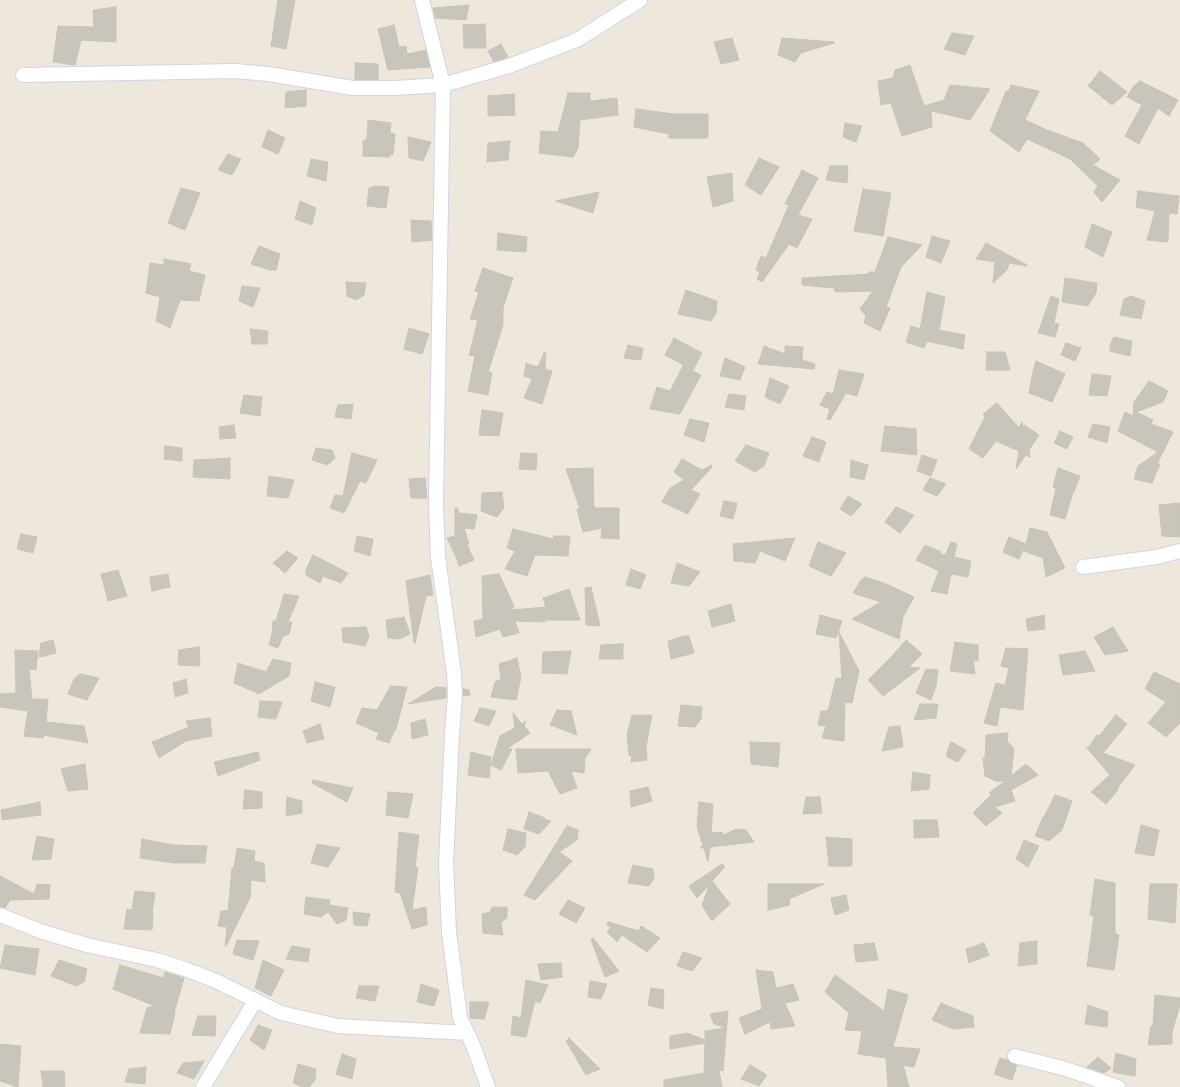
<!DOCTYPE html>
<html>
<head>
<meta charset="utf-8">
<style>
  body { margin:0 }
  canvas { display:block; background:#eee7dc }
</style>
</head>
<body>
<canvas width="1180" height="1087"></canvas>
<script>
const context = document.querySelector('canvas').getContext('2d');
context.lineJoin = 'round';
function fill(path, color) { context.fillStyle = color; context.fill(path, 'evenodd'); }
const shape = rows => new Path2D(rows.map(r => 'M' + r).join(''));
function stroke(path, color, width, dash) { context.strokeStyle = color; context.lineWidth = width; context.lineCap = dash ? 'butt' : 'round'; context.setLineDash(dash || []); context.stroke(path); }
const building = shape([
  [278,0,295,0,286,49,271,46,278,0],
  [469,5,466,20,435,18,433,8,469,5],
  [116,7,116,42,81,40,75,65,53,62,58,26,94,27,93,10,116,7],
  [485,24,486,48,464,48,463,25,485,24],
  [394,25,399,47,406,46,407,54,426,50,430,67,388,70,378,29,394,25],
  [952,33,974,36,965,55,944,49,952,33],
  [732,38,739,60,721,64,714,42,732,38],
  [782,38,834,42,834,43,801,53,795,62,778,55,782,38],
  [501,44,508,57,494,62,488,51,501,44],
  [355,63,378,64,378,80,355,80,355,63],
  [910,65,924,106,944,100,950,85,990,89,970,120,931,111,932,127,902,136,891,103,881,105,878,81,893,78,895,70,910,65],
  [1100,71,1127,92,1112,105,1088,86,1100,71],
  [1140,81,1178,100,1169,116,1158,108,1139,144,1125,136,1142,105,1127,97,1133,87,1140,81],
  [1011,85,1039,91,1025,120,1047,130,1083,143,1100,159,1093,165,1120,180,1102,202,1094,192,1098,186,1070,159,1027,139,1019,152,990,131,1006,91,1009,91,1011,85],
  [306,90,306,106,285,108,286,92,306,90],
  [568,93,590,93,590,101,617,98,618,115,580,120,578,148,573,157,539,153,541,131,558,132,568,93],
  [514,94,515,115,488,116,488,96,514,94],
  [636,109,674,114,708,114,708,138,669,138,669,134,634,127,636,109],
  [368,120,391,123,390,133,395,134,393,155,390,154,390,157,363,156,363,141,367,139,368,120],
  [845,123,862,126,856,142,843,137,845,123],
  [268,130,285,138,278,154,262,147,268,130],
  [408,137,431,142,423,161,409,158,408,137],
  [510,141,508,160,487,162,488,143,510,141],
  [228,154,241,159,232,175,218,170,228,154],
  [759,158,779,167,761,195,745,185,759,158],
  [311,159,328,162,326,181,307,176,311,159],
  [830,166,848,166,847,183,826,180,830,166],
  [802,170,818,178,798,215,812,219,797,248,789,244,762,282,757,279,760,272,756,270,761,256,766,258,789,205,785,204,802,170],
  [732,173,733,201,713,207,707,177,732,173],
  [375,186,389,187,386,208,367,206,369,188,375,186],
  [181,188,200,193,185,230,168,223,181,188],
  [863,189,891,193,883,236,854,231,863,189],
  [1138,191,1179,196,1177,214,1169,213,1168,242,1147,240,1155,211,1136,207,1138,191],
  [599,192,593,213,555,201,599,192],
  [300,201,316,208,312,225,295,219,300,201],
  [411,220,431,221,432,240,412,242,411,220],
  [1092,224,1112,232,1103,257,1085,247,1092,224],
  [498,233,527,237,526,252,497,250,498,233],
  [932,236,950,241,941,263,926,257,932,236],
  [888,237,922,245,901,267,886,307,890,308,880,331,864,323,866,316,860,309,873,291,835,292,834,288,802,285,802,278,869,274,869,272,875,272,888,237],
  [986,243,1027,265,1027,266,1009,263,1007,270,993,283,995,262,976,259,986,243],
  [259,246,280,254,276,270,270,270,251,264,259,246],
  [164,259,191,264,189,271,205,275,199,301,180,300,170,328,156,321,158,310,160,297,146,293,150,263,164,265,164,259],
  [483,268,513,278,503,308,503,325,488,372,492,373,488,395,468,391,475,356,469,355,478,320,470,319,479,292,475,291,483,268],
  [1065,278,1097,283,1096,293,1088,306,1062,302,1065,278],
  [346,282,366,283,364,295,356,300,347,296,346,282],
  [242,286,260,288,253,307,239,301,242,286],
  [686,290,717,301,716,313,711,321,678,314,686,290],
  [927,292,945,297,939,330,965,335,963,349,927,341,924,348,906,342,911,326,920,329,927,292],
  [1051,296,1059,299,1054,323,1059,324,1055,337,1038,333,1051,296],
  [1131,296,1145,301,1141,319,1120,315,1124,299,1131,296],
  [409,328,429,334,422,354,404,349,409,328],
  [250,329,268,331,267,344,252,344,250,329],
  [1114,337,1132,341,1130,356,1110,351,1110,345,1114,337],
  [674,338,702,353,693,370,665,355,674,338],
  [1066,343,1081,348,1075,361,1061,355,1066,343],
  [628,345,643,348,641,360,624,358,628,345],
  [764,346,785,354,785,346,803,347,802,360,815,364,814,369,758,364,764,346],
  [987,352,1005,352,1010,370,986,370,987,352],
  [544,353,546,353,545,369,552,371,542,404,524,398,532,379,524,376,526,363,538,367,544,353],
  [725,358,745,367,740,380,720,376,725,358],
  [1036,361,1065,374,1052,402,1029,393,1033,371,1036,361],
  [683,366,701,375,680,414,650,409,657,387,670,391,683,366],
  [839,370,864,374,857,396,846,393,830,420,827,419,830,409,820,405,827,392,833,394,839,370],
  [1092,374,1111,376,1107,396,1089,395,1092,374],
  [770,378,789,386,780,404,765,397,770,378],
  [1149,381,1168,391,1163,402,1136,412,1153,420,1151,424,1173,432,1157,464,1160,464,1152,483,1134,479,1138,466,1158,452,1118,431,1125,412,1133,416,1134,402,1149,381],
  [729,394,746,396,744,410,725,407,729,394],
  [244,395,262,397,260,416,240,413,244,395],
  [997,403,1019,428,1022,422,1023,427,1024,425,1039,435,1029,450,1030,457,1026,455,1016,469,1019,451,996,441,983,458,969,449,985,417,983,414,997,403],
  [353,404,351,419,335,417,338,405,353,404],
  [482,410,503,413,499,436,479,435,482,410],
  [690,419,709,423,704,442,684,435,690,419],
  [1093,424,1110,427,1107,443,1088,437,1093,424],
  [234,425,236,438,220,439,219,427,234,425],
  [885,426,916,429,917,455,881,451,885,426],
  [1060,431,1073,437,1067,449,1054,443,1060,431],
  [812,437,826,442,819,462,803,456,812,437],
  [746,445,769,453,764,466,755,472,735,461,746,445],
  [165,446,182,448,182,461,164,459,165,446],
  [316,448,332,450,335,458,328,465,312,460,316,448],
  [352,453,377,460,366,483,360,481,344,513,330,508,335,495,343,496,352,453],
  [521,453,537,454,536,470,519,469,521,453],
  [922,455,937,460,931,476,917,471,922,455],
  [230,458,230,479,193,477,194,460,230,458],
  [682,459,702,470,711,465,712,467,691,490,700,494,688,514,662,502,670,488,684,480,674,472,682,459],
  [851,460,868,465,864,480,850,477,851,460],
  [593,468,594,508,619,508,619,539,601,538,602,528,583,532,577,509,580,509,566,469,593,468],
  [1058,468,1080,476,1074,492,1073,492,1065,519,1050,515,1056,488,1053,487,1058,468],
  [269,476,294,480,288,498,267,496,269,476],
  [425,478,427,498,411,498,409,479,425,478],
  [930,478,946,484,937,496,923,490,930,478],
  [502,492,504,508,497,517,481,511,482,493,502,492],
  [848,496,862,504,851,516,840,509,848,496],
  [724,501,737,503,733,519,720,516,724,501],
  [1180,503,1180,537,1162,536,1159,505,1180,503],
  [896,507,914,515,900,533,885,522,896,507],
  [455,508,457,508,459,513,477,515,474,529,464,528,469,544,467,545,474,560,459,566,457,559,447,538,455,536,455,508],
  [1030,528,1047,532,1065,568,1046,577,1043,558,1024,551,1030,528],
  [513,529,553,539,554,536,570,536,568,556,535,555,527,576,505,569,515,551,507,548,513,529],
  [21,534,37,537,33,553,17,549,21,534],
  [357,536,373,539,370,556,354,551,357,536],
  [1009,537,1026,544,1019,559,1003,552,1009,537],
  [795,538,785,561,760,551,755,563,734,561,733,544,795,538],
  [818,542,846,553,831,576,809,566,818,542],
  [951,542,957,544,954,557,971,561,968,577,951,574,947,594,931,591,939,571,916,560,925,545,941,552,940,554,945,555,951,542],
  [287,551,298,558,285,573,273,563,287,551],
  [313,555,348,573,341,583,323,576,320,583,306,575,306,570,313,555],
  [677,563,700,572,689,586,671,583,677,563],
  [631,569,646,575,640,589,626,585,631,569],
  [118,570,127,596,108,601,101,574,118,570],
  [168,574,170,587,152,591,150,577,168,574],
  [499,574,514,606,512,610,546,607,543,598,569,589,580,620,545,620,545,622,515,621,519,633,503,637,500,629,476,637,474,621,483,619,482,576,499,574],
  [430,575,433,595,426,596,415,643,414,643,406,581,430,575],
  [865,577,884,583,914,597,903,617,899,639,852,619,881,602,853,593,861,580,865,577],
  [591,587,600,626,586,625,585,588,591,587],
  [284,594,299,596,288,622,292,622,289,634,283,636,278,648,269,645,272,634,273,621,276,621,284,594],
  [731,604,735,621,712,627,708,611,731,604],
  [820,615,842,621,836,638,816,634,820,615],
  [1044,615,1045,629,1028,631,1026,619,1044,615],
  [404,617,410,634,400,639,388,638,386,620,404,617],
  [366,627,369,637,365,646,343,642,342,628,366,627],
  [1113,627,1128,651,1105,655,1094,637,1113,627],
  [839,632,859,671,852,703,845,702,844,741,822,738,826,726,818,725,821,711,828,711,836,678,842,679,839,632],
  [684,636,689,636,694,653,671,659,668,641,684,636],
  [53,640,56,653,39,657,41,643,53,640],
  [906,640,922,654,909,667,920,668,883,696,868,680,892,656,906,640],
  [955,642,978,645,978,661,973,660,975,674,950,671,955,642],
  [623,644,623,659,599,659,601,645,623,644],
  [199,647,200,666,178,665,179,650,199,647],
  [1006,648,1028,649,1023,710,1000,707,1009,668,1001,666,1006,648],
  [15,650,38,651,36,670,29,669,32,699,48,699,46,722,84,726,88,743,44,735,43,738,24,736,28,711,0,707,0,694,16,693,15,650],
  [571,651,567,674,542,673,543,652,571,651],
  [1085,651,1095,671,1063,675,1059,655,1085,651],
  [517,658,521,677,516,700,491,697,495,682,501,679,499,664,517,658],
  [273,659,291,663,289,676,259,694,234,683,238,663,266,672,273,659],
  [926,669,938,670,936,686,931,700,916,693,926,669],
  [1154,672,1180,684,1180,723,1166,737,1148,723,1166,702,1145,689,1154,672],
  [80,674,99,678,87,700,68,694,74,679,80,674],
  [186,679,188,693,175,697,173,683,186,679],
  [315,682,335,687,330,707,311,701,315,682],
  [996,683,1004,685,997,726,984,723,996,683],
  [391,686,407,687,396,729,395,729,389,743,376,739,379,733,356,723,362,708,377,710,390,687,392,692,391,686],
  [436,687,446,688,446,698,408,704,436,687],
  [463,689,469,690,470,695,463,696,463,689],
  [260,701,282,702,276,719,258,717,260,701],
  [920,704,938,704,936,718,914,720,920,704],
  [681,705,702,707,701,719,695,727,678,726,681,705],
  [480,708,496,711,489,726,474,721,480,708],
  [557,710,571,711,577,735,550,725,557,710],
  [513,713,522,724,526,721,524,726,530,733,516,743,516,742,507,749,512,749,501,770,491,765,500,736,515,728,513,713],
  [632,715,652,715,646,747,647,760,631,762,632,756,629,755,627,735,632,715],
  [1116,715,1127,724,1103,753,1135,765,1117,789,1118,790,1106,804,1091,792,1110,775,1086,747,1088,748,1097,735,1099,736,1116,715],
  [210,718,212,736,186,741,159,758,152,742,189,727,186,721,210,718],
  [425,719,428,735,412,739,411,723,425,719],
  [320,724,324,739,307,743,303,731,320,724],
  [900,726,903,747,882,751,889,727,900,726],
  [1008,733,1007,741,1014,749,1011,776,1026,764,1038,775,1011,790,1015,801,995,807,1002,813,986,826,973,813,991,795,989,793,1005,781,996,781,985,776,983,758,985,759,986,735,1008,733],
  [750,742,780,743,778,767,751,764,750,742],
  [951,742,966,750,958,762,947,757,947,752,951,742],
  [516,749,591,749,585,758,584,773,571,771,577,788,560,794,548,771,518,773,516,749],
  [258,752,260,760,218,776,214,762,258,752],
  [471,752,491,757,489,778,468,775,471,752],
  [85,764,88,789,68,791,61,769,85,764],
  [913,772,930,775,929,789,911,791,913,772],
  [313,780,353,788,347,802,312,783,313,780],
  [648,787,652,801,631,807,630,791,648,787],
  [245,790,262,792,262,808,243,809,245,790],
  [388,792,413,794,408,818,386,815,388,792],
  [1055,795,1072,801,1062,830,1049,841,1035,836,1043,817,1044,817,1055,795],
  [287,797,302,801,302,813,286,816,287,797],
  [806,797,820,797,822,813,803,814,806,797],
  [40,802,41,815,2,820,1,810,40,802],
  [699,802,713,804,711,833,722,832,724,835,736,829,746,830,754,842,710,847,708,862,704,848,701,848,701,847,703,846,697,827,699,802],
  [529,812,545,818,545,819,551,821,539,834,524,829,529,812],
  [914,820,937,820,939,837,914,838,914,820],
  [1141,825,1159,830,1154,856,1135,853,1141,825],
  [567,826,578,830,577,840,559,852,572,861,535,900,524,895,567,826],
  [508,829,526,833,525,847,517,855,503,850,508,829],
  [399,832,419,835,415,867,418,868,412,910,426,907,427,925,412,929,400,893,395,892,399,832],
  [37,836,54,839,51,859,32,860,37,836],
  [826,837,852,839,852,866,829,866,826,837],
  [142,839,173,845,207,846,205,863,174,863,140,858,142,839],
  [1024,840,1039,846,1028,867,1016,859,1024,840],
  [317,844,340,848,328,867,311,863,317,844],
  [237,848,255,851,254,861,264,863,265,882,251,880,250,898,226,946,225,946,227,927,218,926,221,911,228,911,232,868,234,868,237,848],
  [722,864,725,867,712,881,730,904,712,921,702,905,710,884,697,898,689,886,722,864],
  [633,865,653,869,654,878,649,886,628,883,633,865],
  [0,876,34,894,37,884,50,885,49,899,10,900,5,908,0,907,0,876],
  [1095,879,1115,883,1115,934,1119,935,1114,970,1087,966,1094,916,1090,915,1095,879],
  [768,884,824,884,789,899,790,905,768,910,768,884],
  [1150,884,1177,884,1175,923,1148,919,1150,884],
  [135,891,155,893,152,913,153,913,152,930,124,929,127,909,132,910,135,891],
  [846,895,849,910,835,915,832,904,831,898,846,895],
  [306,897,330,900,329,905,348,908,346,920,337,924,328,912,321,917,304,914,306,897],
  [568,900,585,908,576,923,559,914,568,900],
  [492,907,507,907,507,918,501,922,503,935,483,933,482,914,490,912,492,907],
  [353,912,370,914,367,926,354,925,353,912],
  [608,922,639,931,641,926,660,938,647,952,622,935,617,942,607,932,611,927,607,925,608,922],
  [593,938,619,971,605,977,591,940,593,938],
  [237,940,259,941,253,960,233,954,237,940],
  [1037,941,1037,964,1018,966,1020,943,1037,941],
  [874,943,878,960,856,962,854,945,874,943],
  [984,943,989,955,969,963,966,949,984,943],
  [5,945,39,949,35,975,0,968,5,945],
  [292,946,310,949,308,962,286,959,292,946],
  [683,952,702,958,692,971,677,966,683,952],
  [59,960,87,969,84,982,76,986,51,976,59,960],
  [263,960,284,970,271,996,255,988,263,960],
  [561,963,562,977,541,980,538,964,561,963],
  [120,965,163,978,165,972,184,978,174,1013,175,1013,170,1034,140,1033,147,1008,155,1006,113,989,120,965],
  [756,970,773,972,776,988,793,984,799,1000,785,1003,795,1026,771,1029,770,1022,745,1034,739,1018,762,1009,756,970],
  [835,975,884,1011,888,989,908,995,893,1047,920,1049,914,1067,903,1065,909,1087,888,1087,886,1058,858,1054,862,1031,845,1030,849,1013,825,992,835,975],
  [526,980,548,985,540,1003,535,1001,526,1037,511,1035,513,1016,521,1018,526,980],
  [590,981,607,984,601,999,588,997,590,981],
  [421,984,439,990,434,1006,417,1002,421,984],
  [359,986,379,986,375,1001,356,998,359,986],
  [651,988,664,990,663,1009,648,1005,651,988],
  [1155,995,1180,998,1180,1005,1172,1032,1172,1044,1148,1045,1151,1026,1153,1026,1155,995],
  [470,1002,489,1002,484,1019,470,1018,470,1002],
  [941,1003,973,1016,974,1027,953,1029,932,1020,941,1003],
  [1088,1005,1108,1012,1107,1027,1085,1024,1088,1005],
  [728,1011,723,1071,719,1070,722,1087,664,1087,664,1080,704,1073,705,1043,670,1049,670,1036,687,1033,705,1040,705,1031,726,1028,714,1024,710,1014,728,1011],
  [198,1016,216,1016,215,1036,192,1035,198,1016],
  [258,1025,272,1030,264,1050,250,1040,258,1025],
  [569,1038,600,1069,586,1075,566,1041,569,1038],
  [0,1044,21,1046,18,1087,0,1081,0,1044],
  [1116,1053,1136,1059,1135,1076,1113,1072,1116,1053],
  [342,1054,356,1059,352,1079,336,1074,342,1054],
  [1098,1057,1111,1068,1104,1073,1087,1067,1098,1057],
  [1000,1058,1008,1060,1013,1064,1017,1065,1012,1080,994,1074,1000,1058],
  [204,1061,194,1079,177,1073,183,1063,204,1061],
  [298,1064,316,1069,315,1080,309,1087,303,1087,293,1083,298,1064],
  [750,1065,767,1075,759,1086,741,1079,750,1065],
  [146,1067,145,1084,125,1082,129,1069,146,1067],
  [41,1071,64,1071,65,1087,43,1087,41,1071]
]);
fill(building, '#c9c4bc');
stroke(building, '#c9c4b5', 1);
const minor = shape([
  [422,0,443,85,436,503,438,557,454,673,455,696,452,734,446,863,449,932,460,1018,473,1045,488,1087],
  [23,75,235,71,268,74,353,88,394,88,443,85,509,66,577,40,640,0],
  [1083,567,1157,557,1180,551],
  [0,915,43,932,87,945,157,960,185,969,216,981,281,1013,338,1026,467,1033],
  [1015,1056,1066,1069,1118,1087],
  [203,1087,255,1001]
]);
stroke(minor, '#d1d4e5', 16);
stroke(minor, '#fff', 14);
</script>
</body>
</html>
